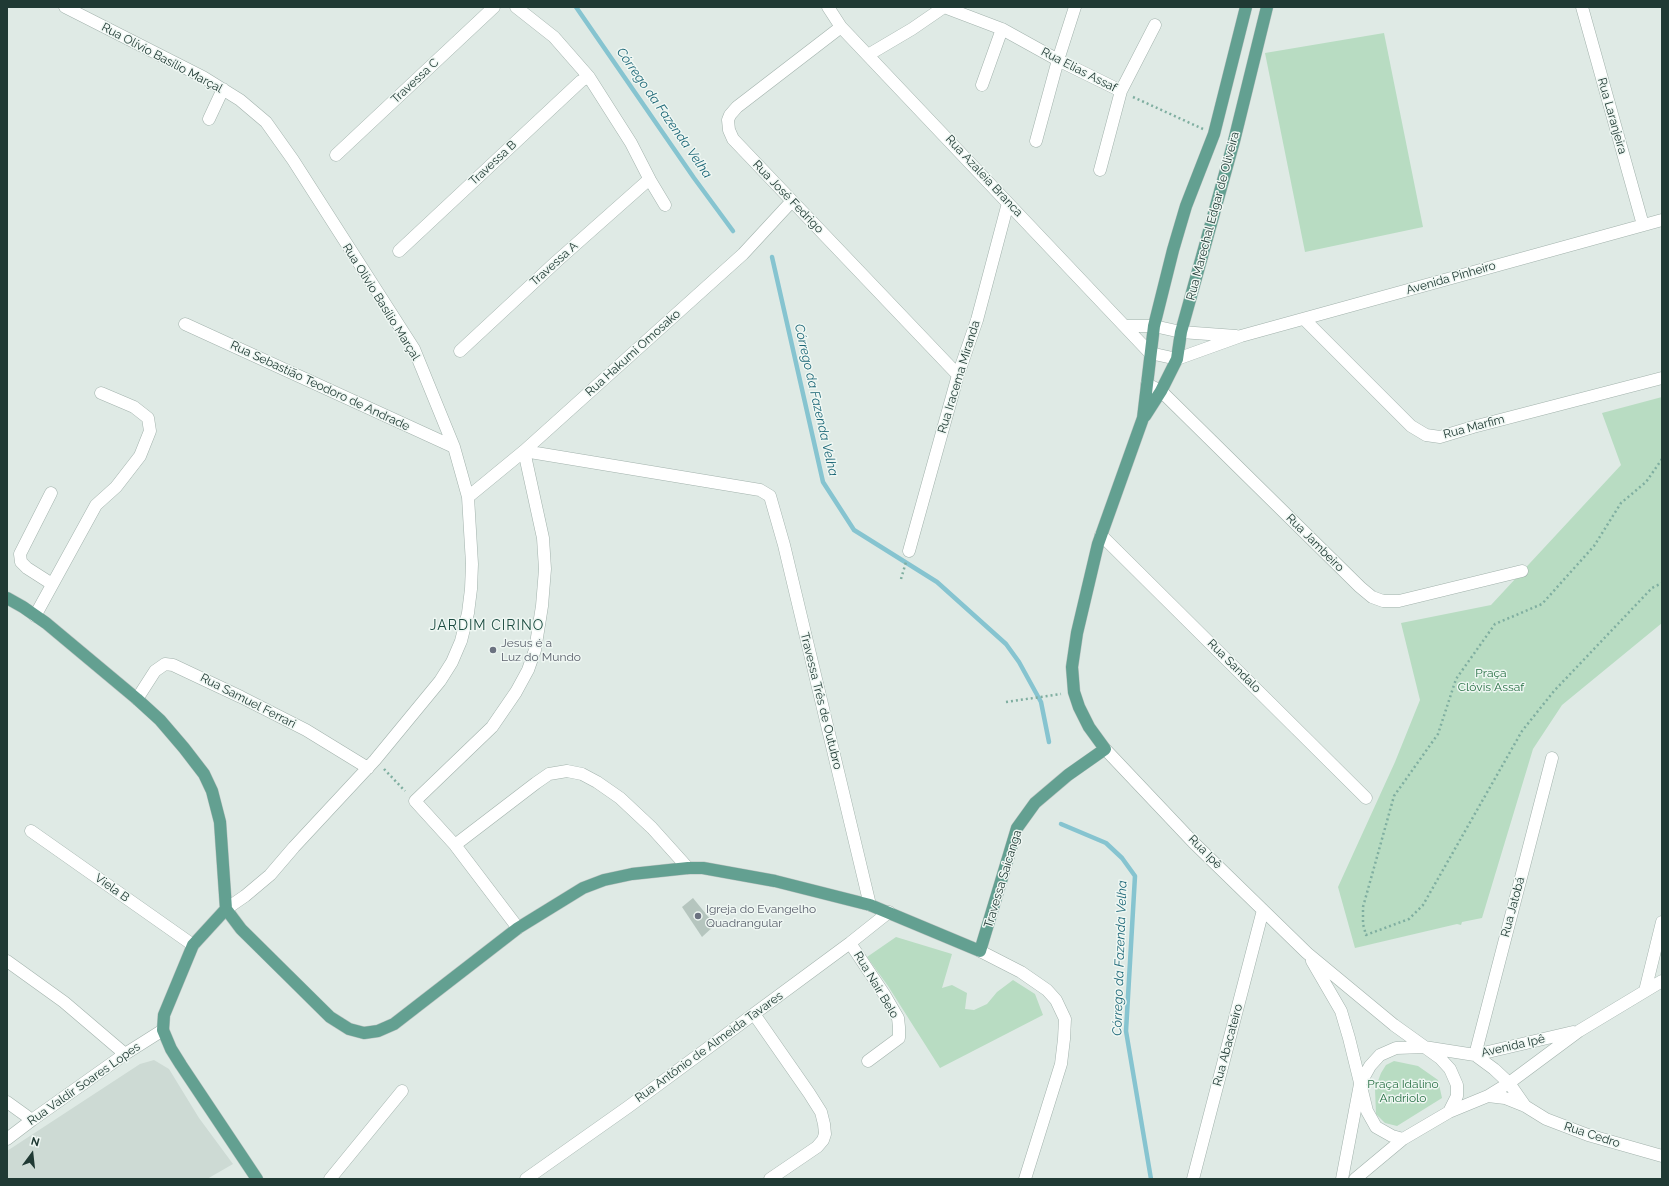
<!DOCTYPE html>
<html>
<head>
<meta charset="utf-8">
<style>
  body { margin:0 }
  #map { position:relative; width:1669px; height:1186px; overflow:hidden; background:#dfeae5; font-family:Raleway,sans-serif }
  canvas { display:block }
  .frame { position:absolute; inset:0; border:8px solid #203a34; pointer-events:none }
  .north { position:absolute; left:12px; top:1134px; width:40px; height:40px; -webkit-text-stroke:3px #eff7f3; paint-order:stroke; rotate:15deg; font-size:11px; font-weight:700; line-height:16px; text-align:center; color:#203a34 }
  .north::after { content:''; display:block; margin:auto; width:14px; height:18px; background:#203a34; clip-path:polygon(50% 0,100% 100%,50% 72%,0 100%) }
</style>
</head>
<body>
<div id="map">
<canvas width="1669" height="1186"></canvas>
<div class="frame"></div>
<div class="north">N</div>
</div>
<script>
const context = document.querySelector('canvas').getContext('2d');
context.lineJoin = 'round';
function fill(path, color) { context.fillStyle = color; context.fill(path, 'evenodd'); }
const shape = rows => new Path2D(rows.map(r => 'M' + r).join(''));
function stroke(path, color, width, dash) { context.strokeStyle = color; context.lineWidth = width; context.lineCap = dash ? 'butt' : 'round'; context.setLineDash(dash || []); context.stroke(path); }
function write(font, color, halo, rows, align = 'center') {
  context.font = font + ' Raleway,sans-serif'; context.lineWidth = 3; context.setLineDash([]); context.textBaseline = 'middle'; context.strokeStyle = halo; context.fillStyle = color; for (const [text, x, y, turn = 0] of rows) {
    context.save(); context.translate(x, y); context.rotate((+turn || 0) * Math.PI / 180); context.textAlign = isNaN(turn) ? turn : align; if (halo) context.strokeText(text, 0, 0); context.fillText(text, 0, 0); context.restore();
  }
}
fill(shape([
  [154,1060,169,1069,199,1118,233,1164,207,1179,7,1179,7,1151,140,1064]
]), '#cddad4');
fill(shape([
  [1384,33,1423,227,1305,252,1265,53],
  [1662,397,1662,623,1562,705,1533,749,1482,918,1462,922,1461,925,1457,924,1355,948,1338,887,1395,762,1420,700,1401,623,1491,605,1621,465,1602,413],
  [896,937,952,954,942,988,952,985,967,993,965,1009,974,1010,987,1004,997,992,1013,980,1035,994,1043,1015,940,1068,888,986,867,957],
  [1394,1061,1418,1066,1438,1080,1442,1098,1397,1126,1385,1123,1376,1114,1375,1089,1381,1073,1386,1065]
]), '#b8dcc2');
stroke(shape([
  [576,7,694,178,733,231],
  [772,257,823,482,854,530,937,582,1006,644,1019,662,1041,702,1049,742],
  [1061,824,1106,843,1122,858,1135,876,1126,1031,1151,1179]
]), '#86c4d0', 4.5);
fill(shape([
  [693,898,715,925,702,937,682,907]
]), '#b5c5be');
const minor = shape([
  [65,7,203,77,240,100,266,122,293,160,414,349,454,447,468,497,472,564,471,589,468,613,461,641,452,662,440,681,375,760,294,847,270,875,245,896,226,909],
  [516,7,554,37,589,77,631,143,650,180,665,205],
  [828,7,841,27,1150,353,1177,359,1241,336,1662,220],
  [944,7,1002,29,1058,60,1121,91],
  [1582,7,1643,225],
  [841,27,737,107,730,115,728,120,729,130,733,139,958,375],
  [868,55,912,29,944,7],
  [982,85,1002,29],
  [209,119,223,89],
  [1036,141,1058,60,1075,7],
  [336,155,494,7],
  [1100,170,1121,91,1155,25],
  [399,251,581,81,589,77],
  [1304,319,1411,426,1426,435,1440,437,1473,427,1662,378],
  [185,324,454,447],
  [1126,326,1154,326,1181,332,1236,336],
  [460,351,557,261,645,183,650,180],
  [1147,384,1161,391,1360,587,1372,597,1383,601,1399,601,1522,571],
  [51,493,20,554,21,562,27,568,52,584],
  [468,497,524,451,743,254,792,201],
  [1101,535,1366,798],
  [909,551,958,375,977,320,1008,203],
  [35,616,96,505,116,487,140,456,150,431,148,418,134,407,101,393],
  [137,699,155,671,165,664,173,665,241,697,306,730,368,768],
  [1105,749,1193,842,1307,953,1394,1025,1440,1058,1450,1069,1457,1085,1457,1096,1449,1112],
  [31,831,193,945],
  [455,845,536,783,549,774,567,771,582,774,597,782,620,798,652,828,688,868],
  [518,928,455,845,415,801,492,727,516,692,528,670,535,650,542,606,545,569,543,538,524,451,760,490,770,496,784,545,870,905],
  [850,943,884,994,898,1018,899,1027,899,1038,868,1061],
  [980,951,1021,972,1047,990,1056,1000,1065,1019,1064,1039,1061,1064,1025,1179],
  [7,961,64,1002,125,1054],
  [1312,961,1341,1011,1349,1038,1367,1111,1376,1127,1392,1136,1403,1139],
  [1645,991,1662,922],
  [754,1014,809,1093,821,1112,824,1124,825,1134,823,1140,817,1147,770,1179],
  [1488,1096,1505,1098,1525,1106,1546,1119,1588,1135,1662,1156],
  [7,1102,32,1120],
  [1525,1106,1509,1083,1494,1069,1475,1055,1552,758],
  [7,1139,32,1120,125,1054,163,1030],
  [330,1179,402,1091],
  [526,1179,628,1107,850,943,889,912],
  [1193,1179,1263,910],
  [1342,1179,1360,1084,1370,1066,1380,1055,1396,1048,1424,1047,1475,1055,1573,1032],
  [1355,1179,1403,1139,1449,1112,1488,1096,1509,1083,1579,1031,1662,981]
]);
const major = shape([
  [1145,416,1161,391,1177,359,1181,332,1234,141,1267,7],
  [7,598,23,607,46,623,137,699,160,720,184,748,204,774,212,791,220,822,226,909,241,929,330,1017,349,1029,364,1033,378,1031,394,1024,518,928,583,888,604,880,632,874,688,868,703,868,775,881,870,905,980,951,1017,828,1035,803,1068,775,1105,749,1089,727,1079,707,1074,692,1072,667,1077,633,1098,544,1143,418,1154,326,1173,250,1186,206,1214,134,1246,7],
  [226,909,193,945,164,1015,163,1030,171,1049,181,1065,257,1179]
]);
stroke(minor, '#a2b2ac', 13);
stroke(major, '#bcc4c2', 13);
stroke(shape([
  [1133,97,1203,129],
  [1662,459,1646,482,1621,503,1594,546,1542,604,1495,624,1456,679,1438,734,1394,796,1363,907,1363,924,1366,935,1409,919,1423,905,1522,731,1554,691,1652,588,1662,583],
  [901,579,906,562],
  [1006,702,1061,694],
  [384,769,405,791]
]), '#7faea0', 2.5, [2, 3]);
stroke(minor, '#fff', 12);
stroke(major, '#63a091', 12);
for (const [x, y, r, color] of [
  [493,650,4,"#6b7280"],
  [698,916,4,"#6b7280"]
]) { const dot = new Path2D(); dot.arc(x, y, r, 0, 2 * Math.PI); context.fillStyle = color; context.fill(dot); stroke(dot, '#eff7f3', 1.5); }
write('12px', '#203a34', '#eff7f3', [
  ["Rua Olívio Basílio Marçal",162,58,28],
  ["Rua Elias Assaf",1079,70,27],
  ["Travessa C",415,81,-43],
  ["Rua Laranjeira",1612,116,74],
  ["Travessa B",493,163,-43],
  ["Rua Azaleia Branca",984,176,47],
  ["Rua José Fedrigo",788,197,46],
  ["Rua Marechal Edgar de Oliveira",1213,216,-75],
  ["Travessa A",554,264,-42],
  ["Avenida Pinheiro",1451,278,-16],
  ["Rua Olívio Basílio Marçal",381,302,58],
  ["Rua Hakumi Omosako",633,353,-42],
  ["Rua Iracema Miranda",959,377,-73],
  ["Rua Sebastião Teodoro de Andrade",320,386,25],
  ["Rua Marfim",1474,427,-15],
  ["Rua Jambeiro",1315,543,45],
  ["Rua Sandalo",1234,666,45],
  ["Rua Samuel Ferrari",248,701,27],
  ["Travessa Três de Outubro",821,701,76],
  ["Rua Ipê",1205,852,45],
  ["Travessa Saicanga",1003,879,-73],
  ["Viela B",112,888,35],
  ["Rua Jatobá",1513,907,-75],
  ["Rua Nair Belo",876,985,59],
  ["Rua Abacateiro",1228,1045,-75],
  ["Avenida Ipê",1513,1046,-13],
  ["Rua Antônio de Almeida Tavares",709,1047,-36],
  ["Rua Valdir Soares Lopes",84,1084,-35],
  ["Rua Cedro",1592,1135,18]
]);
write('12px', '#5b616d', '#eff7f3', [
  ["Jesus é a",501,643],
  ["Luz do Mundo",501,657],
  ["Igreja do Evangelho",706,909],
  ["Quadrangular",706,923]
], 'left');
write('12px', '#2a7146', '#eff7f3', [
  ["Praça",1491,673],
  ["Clóvis Assaf",1491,687],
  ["Praça Idalino",1403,1084],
  ["Andriolo",1403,1098]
]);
write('italic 13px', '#1b6676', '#eff7f3', [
  ["Córrego da Fazenda Velha",664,113,55],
  ["Córrego da Fazenda Velha",816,400,77],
  ["Córrego da Fazenda Velha",1120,958,-88]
]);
context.letterSpacing = '1px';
write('14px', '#1c4c41', '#eff7f3', [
  ["JARDIM CIRINO",487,626]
]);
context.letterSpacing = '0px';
</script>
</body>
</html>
